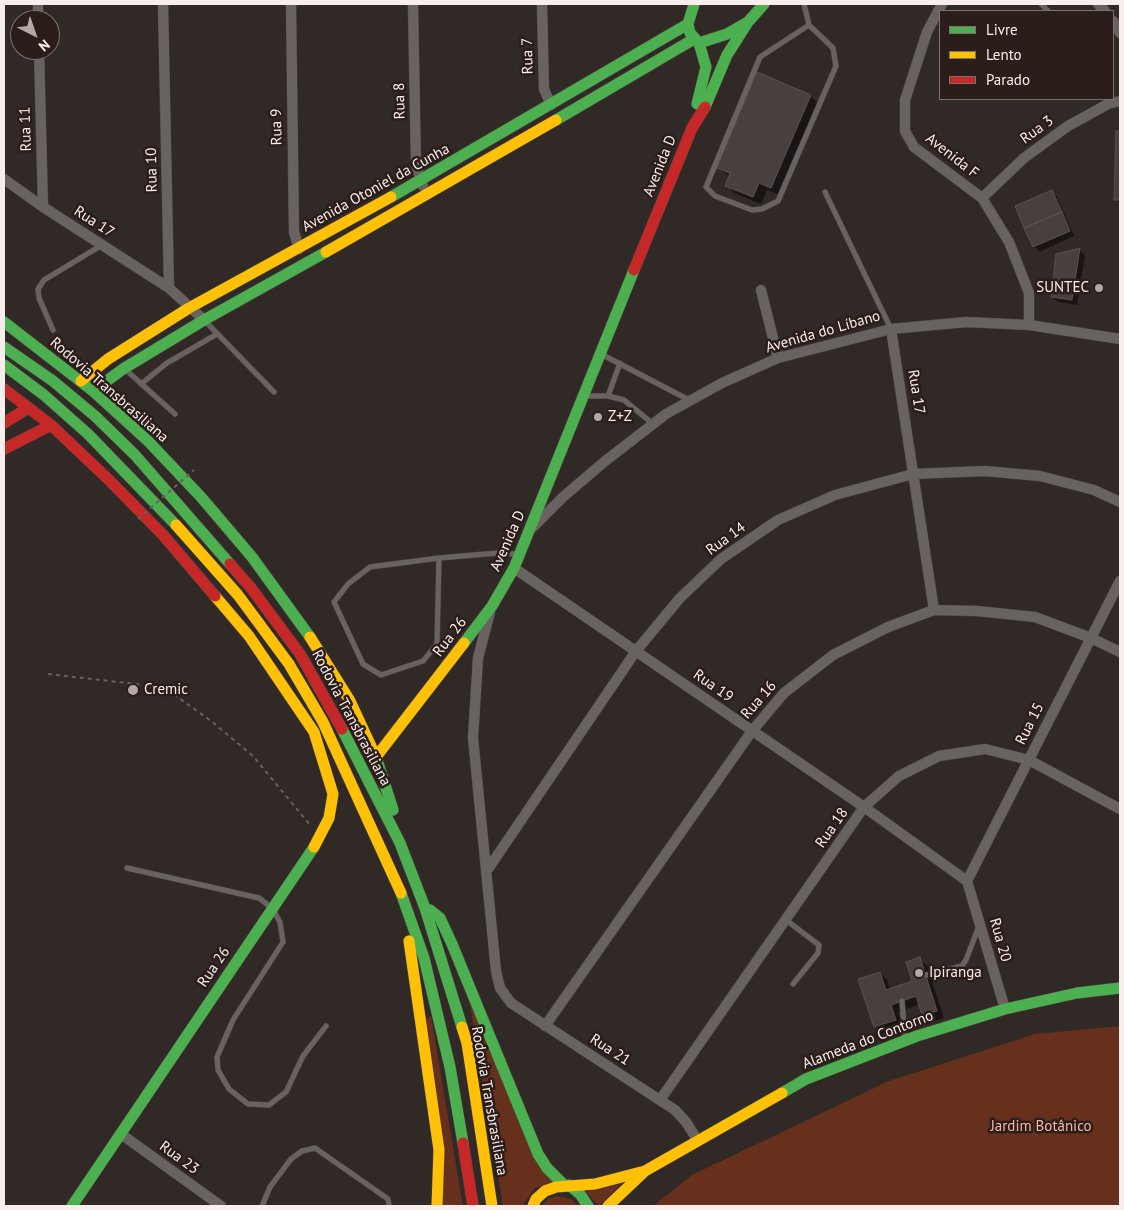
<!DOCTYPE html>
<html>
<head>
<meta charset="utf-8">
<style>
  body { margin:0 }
  #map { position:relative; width:1124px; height:1210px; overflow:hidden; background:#312926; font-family:"PT Sans",sans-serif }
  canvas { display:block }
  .frame { position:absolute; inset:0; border:5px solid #f8eeeb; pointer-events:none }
  .legend { position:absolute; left:939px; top:10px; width:175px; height:90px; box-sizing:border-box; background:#2b1d19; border:1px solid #7d716d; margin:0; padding:6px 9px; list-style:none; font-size:15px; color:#f8eeeb }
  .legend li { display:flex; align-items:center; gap:10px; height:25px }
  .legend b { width:25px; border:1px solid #7d716d }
  .north { position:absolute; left:10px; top:10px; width:50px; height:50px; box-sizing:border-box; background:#2b1d19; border:1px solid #7d716d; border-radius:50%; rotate:139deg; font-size:14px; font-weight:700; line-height:20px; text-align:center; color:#f8eeeb }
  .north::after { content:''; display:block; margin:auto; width:18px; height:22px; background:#b2a9a6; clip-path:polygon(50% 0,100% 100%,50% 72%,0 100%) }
</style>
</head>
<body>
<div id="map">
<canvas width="1124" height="1210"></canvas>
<div class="frame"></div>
<ul class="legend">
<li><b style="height:6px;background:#4caf50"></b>Livre</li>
<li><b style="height:6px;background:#ffc107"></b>Lento</li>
<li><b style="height:6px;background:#c62828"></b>Parado</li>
</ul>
<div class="north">N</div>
</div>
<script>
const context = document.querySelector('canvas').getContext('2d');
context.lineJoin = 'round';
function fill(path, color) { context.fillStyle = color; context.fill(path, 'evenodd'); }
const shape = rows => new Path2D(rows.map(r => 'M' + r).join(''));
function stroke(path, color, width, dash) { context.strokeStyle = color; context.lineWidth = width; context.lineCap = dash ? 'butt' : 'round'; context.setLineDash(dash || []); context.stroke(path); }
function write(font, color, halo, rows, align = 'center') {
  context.font = font + ' "PT Sans",sans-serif'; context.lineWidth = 5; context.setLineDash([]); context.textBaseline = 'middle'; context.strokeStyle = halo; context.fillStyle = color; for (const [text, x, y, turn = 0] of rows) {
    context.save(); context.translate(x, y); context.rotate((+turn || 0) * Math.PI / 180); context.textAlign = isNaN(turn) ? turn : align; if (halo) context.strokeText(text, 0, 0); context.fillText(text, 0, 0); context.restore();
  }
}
fill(shape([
  [470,1004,554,1183,535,1188,522,1206,503,1206],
  [431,1016,463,1206,442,1206,426,1019],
  [1120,1026,1120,1206,653,1206,692,1175,889,1081,1035,1034],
  [621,1184,599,1206,586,1192],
  [557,1196,570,1199,579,1206,542,1206,548,1199]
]), '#67301d');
fill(shape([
  [810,96,818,103,779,195,767,190,761,204,734,193,727,185,730,177,718,167],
  [725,170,736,175,736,177,725,172],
  [1117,132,1120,132,1120,204,1115,199],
  [1052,192,1057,197,1074,236,1039,252,1034,246],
  [1079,250,1085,255,1077,305,1058,302,1052,297],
  [919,959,927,966,944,1018,931,1022,924,1015,920,1004,898,1012,903,1027,882,1034,875,1026,880,973,887,980,890,990,913,982]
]), '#0007');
const building = shape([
  [757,72,811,95,771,188,759,183,753,197,725,186,730,173,717,168,757,72],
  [1116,131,1120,131,1120,200,1114,200,1116,131],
  [1052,190,1062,212,1024,228,1015,206,1052,190],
  [1062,212,1070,231,1033,247,1024,228,1062,212],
  [1080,248,1072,300,1051,297,1056,254,1080,248],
  [920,957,937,1011,922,1015,916,996,891,1005,896,1020,874,1027,858,979,880,972,886,990,912,981,906,962,920,957]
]);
fill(building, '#47403e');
stroke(building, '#59524f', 1);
const lane = shape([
  [804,4,809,25,833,48,836,66,778,201,762,209,752,210,715,196,706,187,760,57,809,25],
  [1041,4,1048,11],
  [825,192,891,329],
  [205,321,274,392],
  [53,330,39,298,38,289,44,280,102,245],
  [601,354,689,400],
  [126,370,175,414],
  [141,384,167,363,217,334],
  [585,396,608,396,624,400,653,424],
  [608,396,620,363],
  [439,558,437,644,423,661,381,675,363,664,334,602,348,584,370,567,439,558,498,553,517,554],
  [127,868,259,898,272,908,280,922,283,942,233,1020,217,1057,218,1070,229,1089,248,1104,269,1105,286,1092,303,1056,326,1026],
  [786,920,819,945,818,953,793,984],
  [926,975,962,966,966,960,979,926],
  [902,1001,905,1038],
  [262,1206,270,1187,291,1159,302,1151,315,1148,388,1199,389,1206]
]);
const street = shape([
  [38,4,38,20],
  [163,4,169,288,204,320],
  [291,4,294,232,299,249],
  [413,4,416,166,423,186],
  [542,4,544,89,551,105],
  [942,4,927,32,905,100,905,131,914,147,982,198,1009,242,1029,293,1029,325],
  [1098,4,1105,11],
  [1113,21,1120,33],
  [39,50,43,207],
  [4,179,43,207,169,288],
  [982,198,1024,158,1068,126,1108,104,1120,101],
  [761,290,778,358],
  [891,329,934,610],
  [533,527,563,497,604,462,666,414,722,383,778,358,891,329,966,322,1029,325,1120,339],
  [514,568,864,807,967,881],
  [490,612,478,658,473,738,496,971,500,988,511,1003,675,1110,686,1122,698,1141],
  [486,872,636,651,680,598,721,559,778,520,835,495,913,474,985,471,1040,476,1094,490,1120,502],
  [967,881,1120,581],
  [967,881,1005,1009],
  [545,1026,752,731,784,693,833,655,888,627,934,610,977,611,1035,617,1091,638,1120,652],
  [660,1100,864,807,899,776,939,756,985,749,1029,760,1120,809],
  [121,1134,221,1206]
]);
const fast = shape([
  [694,4,688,24,690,33,699,43,727,34,748,22,764,4],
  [697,104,706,67,699,43],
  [705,107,727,55,748,22],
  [556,120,694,39],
  [391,197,688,24],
  [4,322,93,391,148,441,201,497,252,557,310,637],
  [4,347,53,381,95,416,135,455,230,564],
  [4,365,44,395,88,434,176,525],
  [93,391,123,369,204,320,326,252],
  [464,643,492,606,514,568,634,270],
  [342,729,400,843,425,908,462,1027],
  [376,757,393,810],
  [401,893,424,958,450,1067,463,1143],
  [430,910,440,918,452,944,538,1154,547,1168,564,1185],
  [782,1093,806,1079,917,1036,1005,1009,1077,993,1120,988],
  [569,1185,580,1194,588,1206],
  [72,1206,314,847]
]);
const slow = shape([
  [326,252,556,120],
  [81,381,108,359,189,308,391,197],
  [176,525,238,595,289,664,323,722,401,893],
  [215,596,249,636,314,732,333,794,329,818,314,847],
  [310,637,350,701,376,757,464,643],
  [409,941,439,1150,437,1206],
  [462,1027,467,1043,492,1206],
  [533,1206,536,1199,545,1191,556,1187,595,1184,641,1172],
  [608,1206,645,1171,782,1093]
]);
const jam = shape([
  [634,270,692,128,705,107],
  [4,389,51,425,109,480,164,536,215,596],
  [4,423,28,408],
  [4,449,51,425],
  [230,564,251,588,300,654,342,729],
  [463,1143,473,1206]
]);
stroke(lane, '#4d4644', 6);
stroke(street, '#4d4644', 11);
stroke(fast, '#4d4644', 12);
stroke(slow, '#4d4644', 12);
stroke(jam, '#4d4644', 12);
stroke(shape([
  [48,674,136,684,172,693,211,721,253,756,310,825]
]), '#676160', 2, [4, 4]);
stroke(lane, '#686260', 5);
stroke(street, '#686260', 10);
stroke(fast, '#4caf50', 11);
stroke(slow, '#ffc107', 11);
stroke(jam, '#c62828', 11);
stroke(shape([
  [138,519,194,470]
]), '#676160', 2, [4, 4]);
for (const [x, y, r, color] of [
  [1099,288,5,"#b2a9a6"],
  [598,417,5,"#b2a9a6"],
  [133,690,6,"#b2a9a6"],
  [919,973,5,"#b2a9a6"]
]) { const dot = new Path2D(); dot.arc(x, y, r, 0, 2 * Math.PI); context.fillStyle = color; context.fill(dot); stroke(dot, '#2b1d19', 2); }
write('15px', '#f8eeeb', '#2b1d19', [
  ["Rua 7",528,56,-91],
  ["Rua 8",400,101,-91],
  ["Rua 9",277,127,-91],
  ["Rua 11",26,129,-92],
  ["Rua 3",1037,130,-36],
  ["Avenida F",952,156,38],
  ["Avenida D",660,166,-68],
  ["Rua 10",152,170,-91],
  ["Avenida Otoniel da Cunha",376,188,-29],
  ["Rua 17",94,222,33],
  ["Avenida do Líbano",823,332,-16],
  ["Rodovia Transbrasiliana",109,390,41],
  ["Rua 17",916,392,81],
  ["Rua 14",726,539,-36],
  ["Avenida D",508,541,-66],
  ["Rua 26",450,637,-53],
  ["Rua 19",713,686,35],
  ["Rua 16",759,700,-49],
  ["Rodovia Transbrasiliana",351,718,62],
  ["Rua 15",1030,724,-63],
  ["Rua 18",832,828,-55],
  ["Rua 20",1000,940,74],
  ["Rua 26",214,967,-56],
  ["Alameda do Contorno",868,1040,-21],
  ["Rua 21",610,1050,33],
  ["Rodovia Transbrasiliana",489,1101,80],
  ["Rua 23",179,1158,36]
]);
write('15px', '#f8eeeb', '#2b1d19', [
  ["SUNTEC",1089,288,"right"],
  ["Z+Z",608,417],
  ["Cremic",144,690],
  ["Ipiranga",929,973]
], 'left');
write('15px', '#f9b6a0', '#2b1d19', [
  ["Jardim Botânico",1041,1127]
]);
</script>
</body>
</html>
